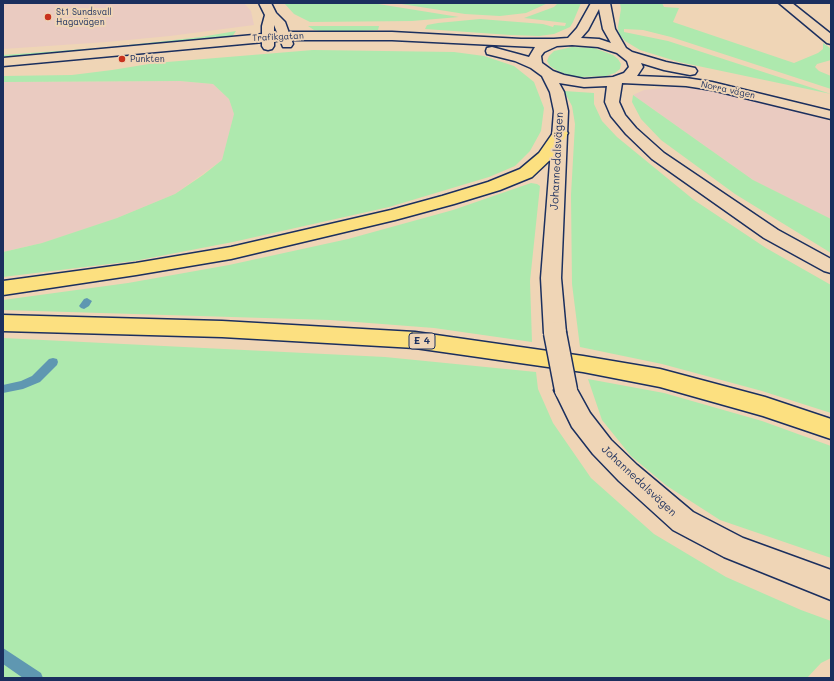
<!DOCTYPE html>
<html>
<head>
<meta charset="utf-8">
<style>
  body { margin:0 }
  #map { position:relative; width:834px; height:681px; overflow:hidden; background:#efd5b6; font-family:Mali,sans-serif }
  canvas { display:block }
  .frame { position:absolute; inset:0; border:4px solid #1b2f5e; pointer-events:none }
</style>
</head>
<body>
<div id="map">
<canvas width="834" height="681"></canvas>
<div class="frame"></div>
</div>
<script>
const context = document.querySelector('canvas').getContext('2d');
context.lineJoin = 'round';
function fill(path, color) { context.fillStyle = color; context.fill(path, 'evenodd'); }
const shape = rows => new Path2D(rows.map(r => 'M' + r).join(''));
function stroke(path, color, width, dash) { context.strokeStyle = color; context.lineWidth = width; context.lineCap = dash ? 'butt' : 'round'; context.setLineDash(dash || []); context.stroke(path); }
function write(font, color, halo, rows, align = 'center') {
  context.font = font + ' Mali,sans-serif'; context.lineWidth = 4; context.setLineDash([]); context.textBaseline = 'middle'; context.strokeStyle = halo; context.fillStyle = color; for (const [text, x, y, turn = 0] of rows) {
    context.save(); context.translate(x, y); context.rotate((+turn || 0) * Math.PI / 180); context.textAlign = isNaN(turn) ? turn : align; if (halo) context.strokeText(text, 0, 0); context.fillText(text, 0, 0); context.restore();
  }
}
fill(shape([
  [3,3,244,3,251,11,254,25,170,36,107,42,3,49],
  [180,81,213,84,229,99,234,114,222,160,175,194,117,218,42,243,3,252,3,82],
  [670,87,701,89,746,98,831,121,831,219,753,180,633,95,644,90]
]), '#eacbc1');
fill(shape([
  [284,3,372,3,459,17,412,21,310,22,294,14],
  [395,3,548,3,526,13,500,16,465,14],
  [558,3,581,3,573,22,570,27,554,34,539,36,510,35,425,29,427,25,438,23,480,19,543,24,553,27,554,25,565,26,566,23,524,18,554,7],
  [620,3,662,3,664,7,679,8,673,22,794,63,818,53,823,49,823,43,830,48,831,60,817,64,815,67,819,71,831,76,831,89,671,37,643,30,624,29,624,32,668,41,831,94,679,62,640,50,625,41,619,34,618,27,621,9],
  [308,26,379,26,378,30,337,32,323,31,314,30],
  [236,31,232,37,111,49,3,58,3,55,111,47,201,37],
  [572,47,594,48,613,55,618,59,621,64,620,69,615,73,606,76,581,77,568,75,558,71,550,66,547,61,549,56,554,51],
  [313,50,454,52,484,56,514,66,534,82,544,108,541,131,530,151,515,166,489,177,389,207,233,242,134,261,3,277,3,252,42,243,117,218,175,194,203,175,222,160,234,114,229,99,213,84,180,81,3,82,3,76,72,75,112,70,155,63],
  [564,91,594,93,594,104,602,121,617,137,694,200,766,248,831,285,831,413,762,391,662,364,580,347,572,284,571,195,575,124,572,106],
  [633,95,753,180,831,219,831,253,735,194,661,140,641,119,632,102],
  [531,183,537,184,540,186,530,281,532,342,434,328,330,320,3,310,3,300,128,283,229,265,348,239,453,210],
  [3,338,385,357,536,372,538,389,553,423,591,478,654,534,726,577,801,610,831,621,831,658,821,663,807,678,3,678],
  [588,379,664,393,762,421,831,446,831,558,720,520,667,486,631,456,602,420]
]), '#aee9ae');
fill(shape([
  [87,298,92,301,89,306,84,309,81,308,79,306,84,299,87,298],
  [53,358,57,359,58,362,57,365,40,382,23,389,3,393,3,385,21,381,32,376,49,359,53,358],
  [3,648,41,673,43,678,23,678,3,664,3,648]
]), '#5f97b1');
const minor = shape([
  [779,3,792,3,831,34,831,44,827,43,779,3]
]);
const tertiary = shape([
  [259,3,271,3,276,13,285,22,293,44,291,47,283,47,274,25,274,46,272,49,268,50,264,49,262,46,262,26,265,15,259,3]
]);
const secondary = shape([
  [591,3,610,3,615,29,626,48,632,52,666,62,695,68,697,71,695,74,690,75,664,70,641,63,643,67,637,76,686,78,712,82,831,111,831,119,712,90,686,86,622,83,619,102,625,115,636,128,664,153,778,230,831,259,831,273,824,271,764,238,652,159,626,134,611,116,605,102,607,86,584,87,559,83,564,92,568,111,561,278,566,333,563,338,555,341,547,338,544,333,541,278,554,111,550,92,542,76,531,68,515,61,487,54,486,51,487,48,492,47,529,57,535,47,392,40,286,40,3,66,3,58,286,32,392,32,521,39,554,39,568,38,577,28,591,3],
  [599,9,603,29,611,43,599,39,581,38,588,30,599,9],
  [572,45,598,47,617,53,627,61,629,67,624,73,613,77,584,79,564,75,553,71,542,63,541,56,544,52,557,46,572,45],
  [566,381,574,384,590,413,611,440,637,465,693,512,743,538,831,570,831,600,724,557,673,530,619,481,593,454,572,427,554,390,558,384,566,381]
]);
const motorway = shape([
  [560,128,565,130,568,133,551,159,532,177,500,190,454,204,395,220,231,259,136,275,3,295,3,281,136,263,231,247,391,210,442,196,488,182,520,169,539,153,555,130,560,128],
  [3,315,222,321,415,332,583,356,660,369,765,397,831,419,831,439,763,416,660,387,583,372,415,348,222,337,3,331,3,315]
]);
stroke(minor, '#1b2f5e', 3);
stroke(tertiary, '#1b2f5e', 3);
stroke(secondary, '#1b2f5e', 3);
stroke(motorway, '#1b2f5e', 3);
fill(minor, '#efd5b6');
fill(tertiary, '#efd5b6');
fill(secondary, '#efd5b6');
fill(motorway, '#fce080');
const secondaryBridge = shape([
  [555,333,566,390]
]);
stroke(secondaryBridge, '#1b2f5e', 25, []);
stroke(secondaryBridge, '#efd5b6', 22);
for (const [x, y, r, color] of [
  [48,17,4,"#c8321e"],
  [122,59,4,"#c8321e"]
]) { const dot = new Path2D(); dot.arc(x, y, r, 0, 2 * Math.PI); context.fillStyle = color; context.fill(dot); stroke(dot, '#efd5b6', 1.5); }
write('9px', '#1b2f5e', '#efd5b6', [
  ["St1 Sundsvall",56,12],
  ["Hagavägen",56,22],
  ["Punkten",130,59]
], 'left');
write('9px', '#1b2f5e', '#efd5b6', [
  ["Trafikgatan",278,37,-3],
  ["Norra vägen",728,90,12]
]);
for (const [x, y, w] of [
  [422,341,26]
]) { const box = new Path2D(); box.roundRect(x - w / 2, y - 8, w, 16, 3); context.fillStyle = '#efd5b6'; context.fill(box); stroke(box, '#1b2f5e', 1); }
write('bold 10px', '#1b2f5e', null, [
  ["E 4",422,341]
]);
write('11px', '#1b2f5e', '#efd5b6', [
  ["Johannedalsvägen",557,161,-87],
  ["Johannedalsvägen",639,481,43]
]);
</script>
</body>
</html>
